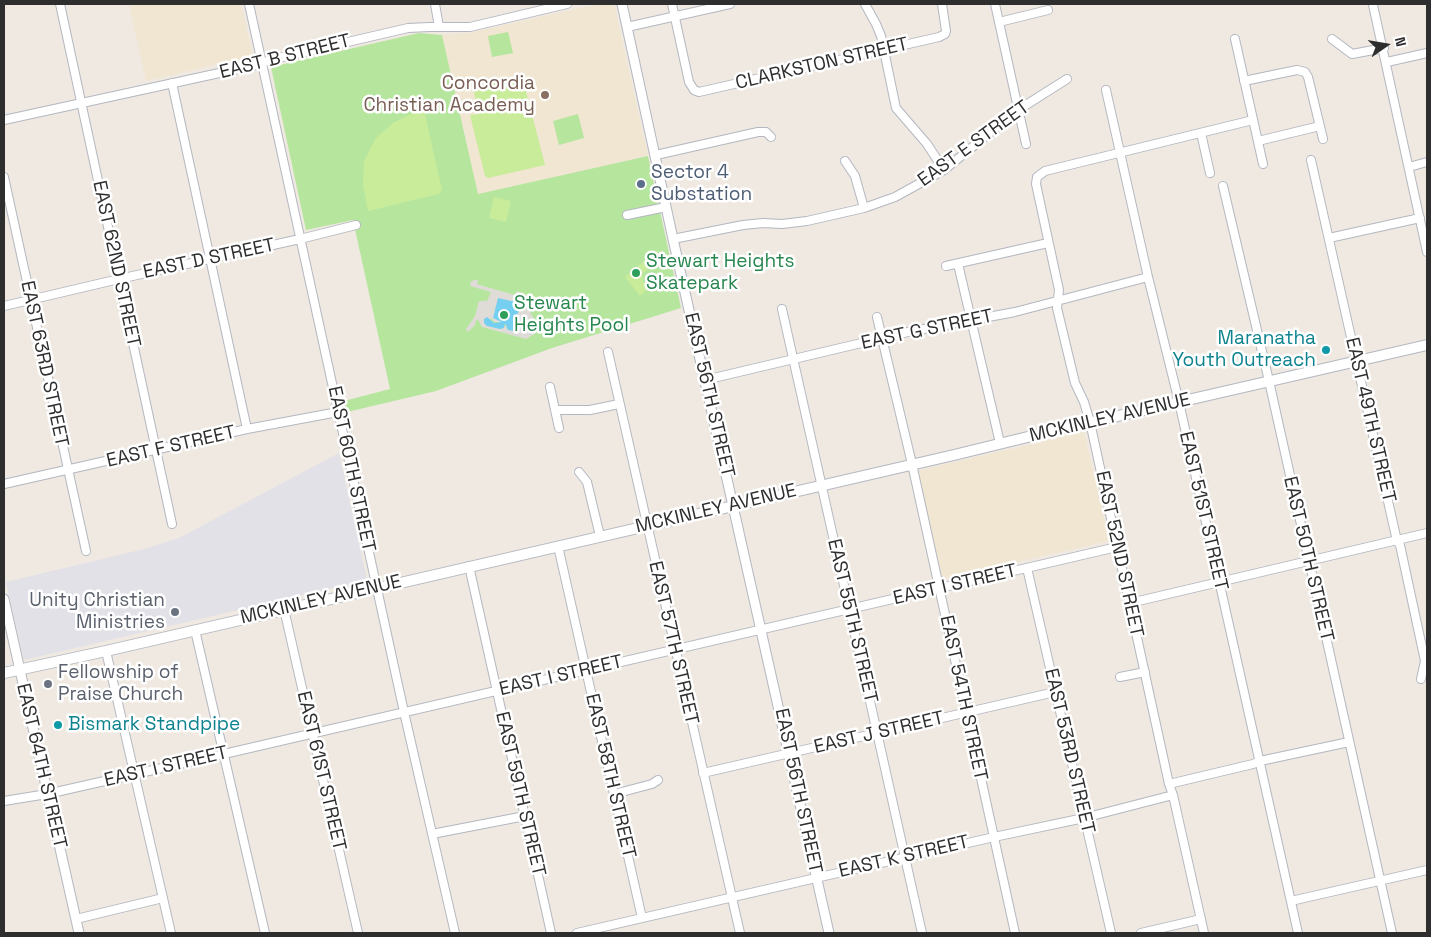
<!DOCTYPE html>
<html>
<head>
<meta charset="utf-8">
<style>
  body { margin:0 }
  #map { position:relative; width:1431px; height:937px; overflow:hidden; background:#efe9e1; font-family:"Space Grotesk",sans-serif }
  canvas { display:block }
  .frame { position:absolute; inset:0; border:5px solid #2e2e2e; pointer-events:none }
  .north { position:absolute; left:1361px; top:20px; width:50px; height:50px; -webkit-text-stroke:4px #fff; paint-order:stroke; rotate:77deg; font-size:14px; font-weight:700; line-height:20px; text-align:center; color:#2e2e2e }
  .north::after { content:''; display:block; margin:auto; width:18px; height:22px; background:#2e2e2e; clip-path:polygon(50% 0,100% 100%,50% 72%,0 100%) }
</style>
</head>
<body>
<div id="map">
<canvas width="1431" height="937"></canvas>
<div class="frame"></div>
<div class="north">N</div>
</div>
<script>
const context = document.querySelector('canvas').getContext('2d');
context.lineJoin = 'round';
function fill(path, color) { context.fillStyle = color; context.fill(path, 'evenodd'); }
const shape = rows => new Path2D(rows.map(r => 'M' + r).join(''));
function stroke(path, color, width, dash) { context.strokeStyle = color; context.lineWidth = width; context.lineCap = dash ? 'butt' : 'round'; context.setLineDash(dash || []); context.stroke(path); }
function write(font, color, halo, rows, align = 'center') {
  context.font = font + ' "Space Grotesk",sans-serif'; context.lineWidth = 5; context.setLineDash([]); context.textBaseline = 'middle'; context.strokeStyle = halo; context.fillStyle = color; for (const [text, x, y, turn = 0] of rows) {
    context.save(); context.translate(x, y); context.rotate((+turn || 0) * Math.PI / 180); context.textAlign = isNaN(turn) ? turn : align; if (halo) context.strokeText(text, 0, 0); context.fillText(text, 0, 0); context.restore();
  }
}
fill(shape([
  [339,453,367,580,24,660,6,582,144,549,179,538]
]), '#e3e1e8');
fill(shape([
  [129,4,241,4,253,56,146,81],
  [599,4,614,4,648,156,478,194,442,35,469,33],
  [1084,432,1109,541,941,579,917,471]
]), '#f0e6d1');
fill(shape([
  [508,32,513,53,492,57,488,36],
  [419,33,442,35,478,194,648,156,681,308,552,348,436,391,347,412,344,401,390,389,353,220,306,230,271,67],
  [578,114,584,138,559,145,553,121]
]), '#b6e59e');
fill(shape([
  [522,76,545,165,488,178,485,176,470,115,479,114,473,88],
  [424,110,442,190,439,194,368,211,363,184,364,161,376,138,393,123,413,113],
  [494,197,511,201,506,222,489,218],
  [657,250,660,258,642,274,643,282,649,288,640,296,625,277]
]), '#c9ec9a');
fill(shape([
  [474,280,478,280,477,284,483,286,515,295,517,291,519,292,537,324,546,319,547,322,537,328,536,325,533,327,536,333,526,339,482,327,478,320,475,321,476,324,468,332,466,329,475,316,479,301,487,301,491,292,470,286,471,282],
  [513,302,517,303,519,311,514,317,516,326,507,329,505,323,505,326,500,329,486,325,491,318,494,322,502,322]
]), '#dfdcd8');
fill(shape([
  [498,298,520,303,520,310,514,319,516,326,514,331,508,330,505,323,504,328,500,329,487,326,484,323,484,319,487,317,494,323,502,322,493,318]
]), '#75cff0');
const minor = shape([
  [60,4,172,524],
  [249,4,404,712,455,933],
  [435,4,439,27],
  [672,4,689,82,694,90,699,92,939,37,945,34,946,31,942,4],
  [865,4,876,24,881,36,896,108,927,144,944,170],
  [995,4,1026,144],
  [1373,5,1427,252],
  [999,22,1048,10],
  [627,27,730,4],
  [1235,39,1263,164],
  [1332,39,1352,54,1384,48],
  [1387,62,1427,53],
  [1244,81,1297,70,1305,72,1308,77,1323,139],
  [172,83,247,429],
  [1106,90,1148,277,1179,402,1298,933],
  [4,120,256,65,270,60,408,28,429,27,470,27,567,4],
  [1201,133,1210,173],
  [1258,141,1320,126],
  [656,155,758,132,766,132,771,137],
  [1311,160,1397,541,1400,545,1425,661,1421,679],
  [845,161,855,176,864,208],
  [1409,167,1427,162],
  [4,177,86,551],
  [1223,186,1269,381,1392,933],
  [627,215,666,207],
  [1329,238,1420,218],
  [673,239,743,225,763,223,782,224,807,221,864,208,895,197,944,170,1018,110,1067,79],
  [958,264,1000,443],
  [946,266,1048,243],
  [4,306,119,279,300,239,356,225],
  [782,309,922,933],
  [877,317,912,464,1015,933],
  [608,352,740,933],
  [705,380,908,332,1015,312,1148,277],
  [550,387,559,428],
  [555,410,590,410,619,404],
  [579,472,587,482,600,536],
  [4,484,247,429,338,412],
  [558,546,642,918],
  [469,566,551,933],
  [1027,568,1111,933],
  [1130,603,1427,533],
  [284,609,358,933],
  [195,630,265,933],
  [106,651,171,933],
  [1120,677,1145,672],
  [703,773,1055,692],
  [1169,784,1253,764,1260,761,1349,742],
  [614,794,652,784,658,780],
  [4,801,47,794,224,754,1117,547],
  [432,834,525,816],
  [1291,901,1427,870],
  [76,919,163,898],
  [577,933,994,837,1084,818,1173,795],
  [1141,933,1201,919],
  [1204,933,1173,795,1169,784,1090,422,1084,402,1075,383,1057,308,1059,290,1036,184,1037,177,1045,171,1253,120]
]);
const tertiary = shape([
  [622,4,673,239,829,933],
  [4,599,79,933]
]);
const secondary = shape([
  [4,673,106,651,954,455,1044,433,1427,345]
]);
stroke(minor, '#b4b7c1', 10);
stroke(tertiary, '#b4b7c1', 11);
stroke(secondary, '#b4b7c1', 12);
stroke(minor, '#fff', 8);
stroke(tertiary, '#fff', 9);
stroke(secondary, '#fff', 10);
for (const [x, y, r, color] of [
  [545,95,5,"#8d6e63"],
  [641,184,5,"#5c6f8a"],
  [636,273,5,"#2e9e5b"],
  [504,315,5,"#2e9e5b"],
  [1326,350,5,"#0f9aa8"],
  [175,612,5,"#6b7280"],
  [48,684,5,"#6b7280"],
  [58,725,5,"#0f9aa8"]
]) { const dot = new Path2D(); dot.arc(x, y, r, 0, 2 * Math.PI); context.fillStyle = color; context.fill(dot); stroke(dot, '#fff', 2); }
write('19px', '#2e2e2e', '#fff', [
  ["EAST B STREET",285,57,-14],
  ["CLARKSTON STREET",822,64,-13],
  ["EAST E STREET",974,144,-36],
  ["EAST D STREET",209,259,-12],
  ["EAST 62ND STREET",116,264,78],
  ["EAST G STREET",927,330,-12],
  ["EAST 63RD STREET",44,364,78],
  ["EAST 56TH STREET",709,395,77],
  ["MCKINLEY AVENUE",1110,418,-13],
  ["EAST 49TH STREET",1370,420,77],
  ["EAST F STREET",171,447,-13],
  ["EAST 60TH STREET",351,469,78],
  ["MCKINLEY AVENUE",716,509,-13],
  ["EAST 51ST STREET",1203,511,77],
  ["EAST 52ND STREET",1119,554,78],
  ["EAST 50TH STREET",1308,559,77],
  ["EAST I STREET",955,585,-13],
  ["MCKINLEY AVENUE",321,600,-13],
  ["EAST 55TH STREET",852,621,77],
  ["EAST 57TH STREET",673,643,77],
  ["EAST I STREET",561,676,-13],
  ["EAST 54TH STREET",963,698,78],
  ["EAST J STREET",879,733,-13],
  ["EAST 53RD STREET",1069,751,77],
  ["EAST 64TH STREET",41,766,77],
  ["EAST I STREET",166,767,-13],
  ["EAST 61ST STREET",321,771,77],
  ["EAST 58TH STREET",610,776,77],
  ["EAST 56TH STREET",798,791,78],
  ["EAST 59TH STREET",520,794,77],
  ["EAST K STREET",904,857,-13]
]);
write('19px', '#785e54', '#fff', [
  ["Concordia",535,84],
  ["Christian Academy",535,106]
], 'right');
write('19px', '#4e5e75', '#fff', [
  ["Sector 4",651,173],
  ["Substation",651,195]
], 'left');
write('19px', '#27864d', '#fff', [
  ["Stewart Heights",646,262],
  ["Skatepark",646,284],
  ["Stewart",514,304],
  ["Heights Pool",514,326]
], 'left');
write('19px', '#0d838f', '#fff', [
  ["Maranatha",1316,339],
  ["Youth Outreach",1316,361],
  ["Bismark Standpipe",68,725,"left"]
], 'right');
write('19px', '#5b616d', '#fff', [
  ["Unity Christian",165,601],
  ["Ministries",165,623],
  ["Fellowship of",58,673,"left"],
  ["Praise Church",58,695,"left"]
], 'right');
</script>
</body>
</html>
